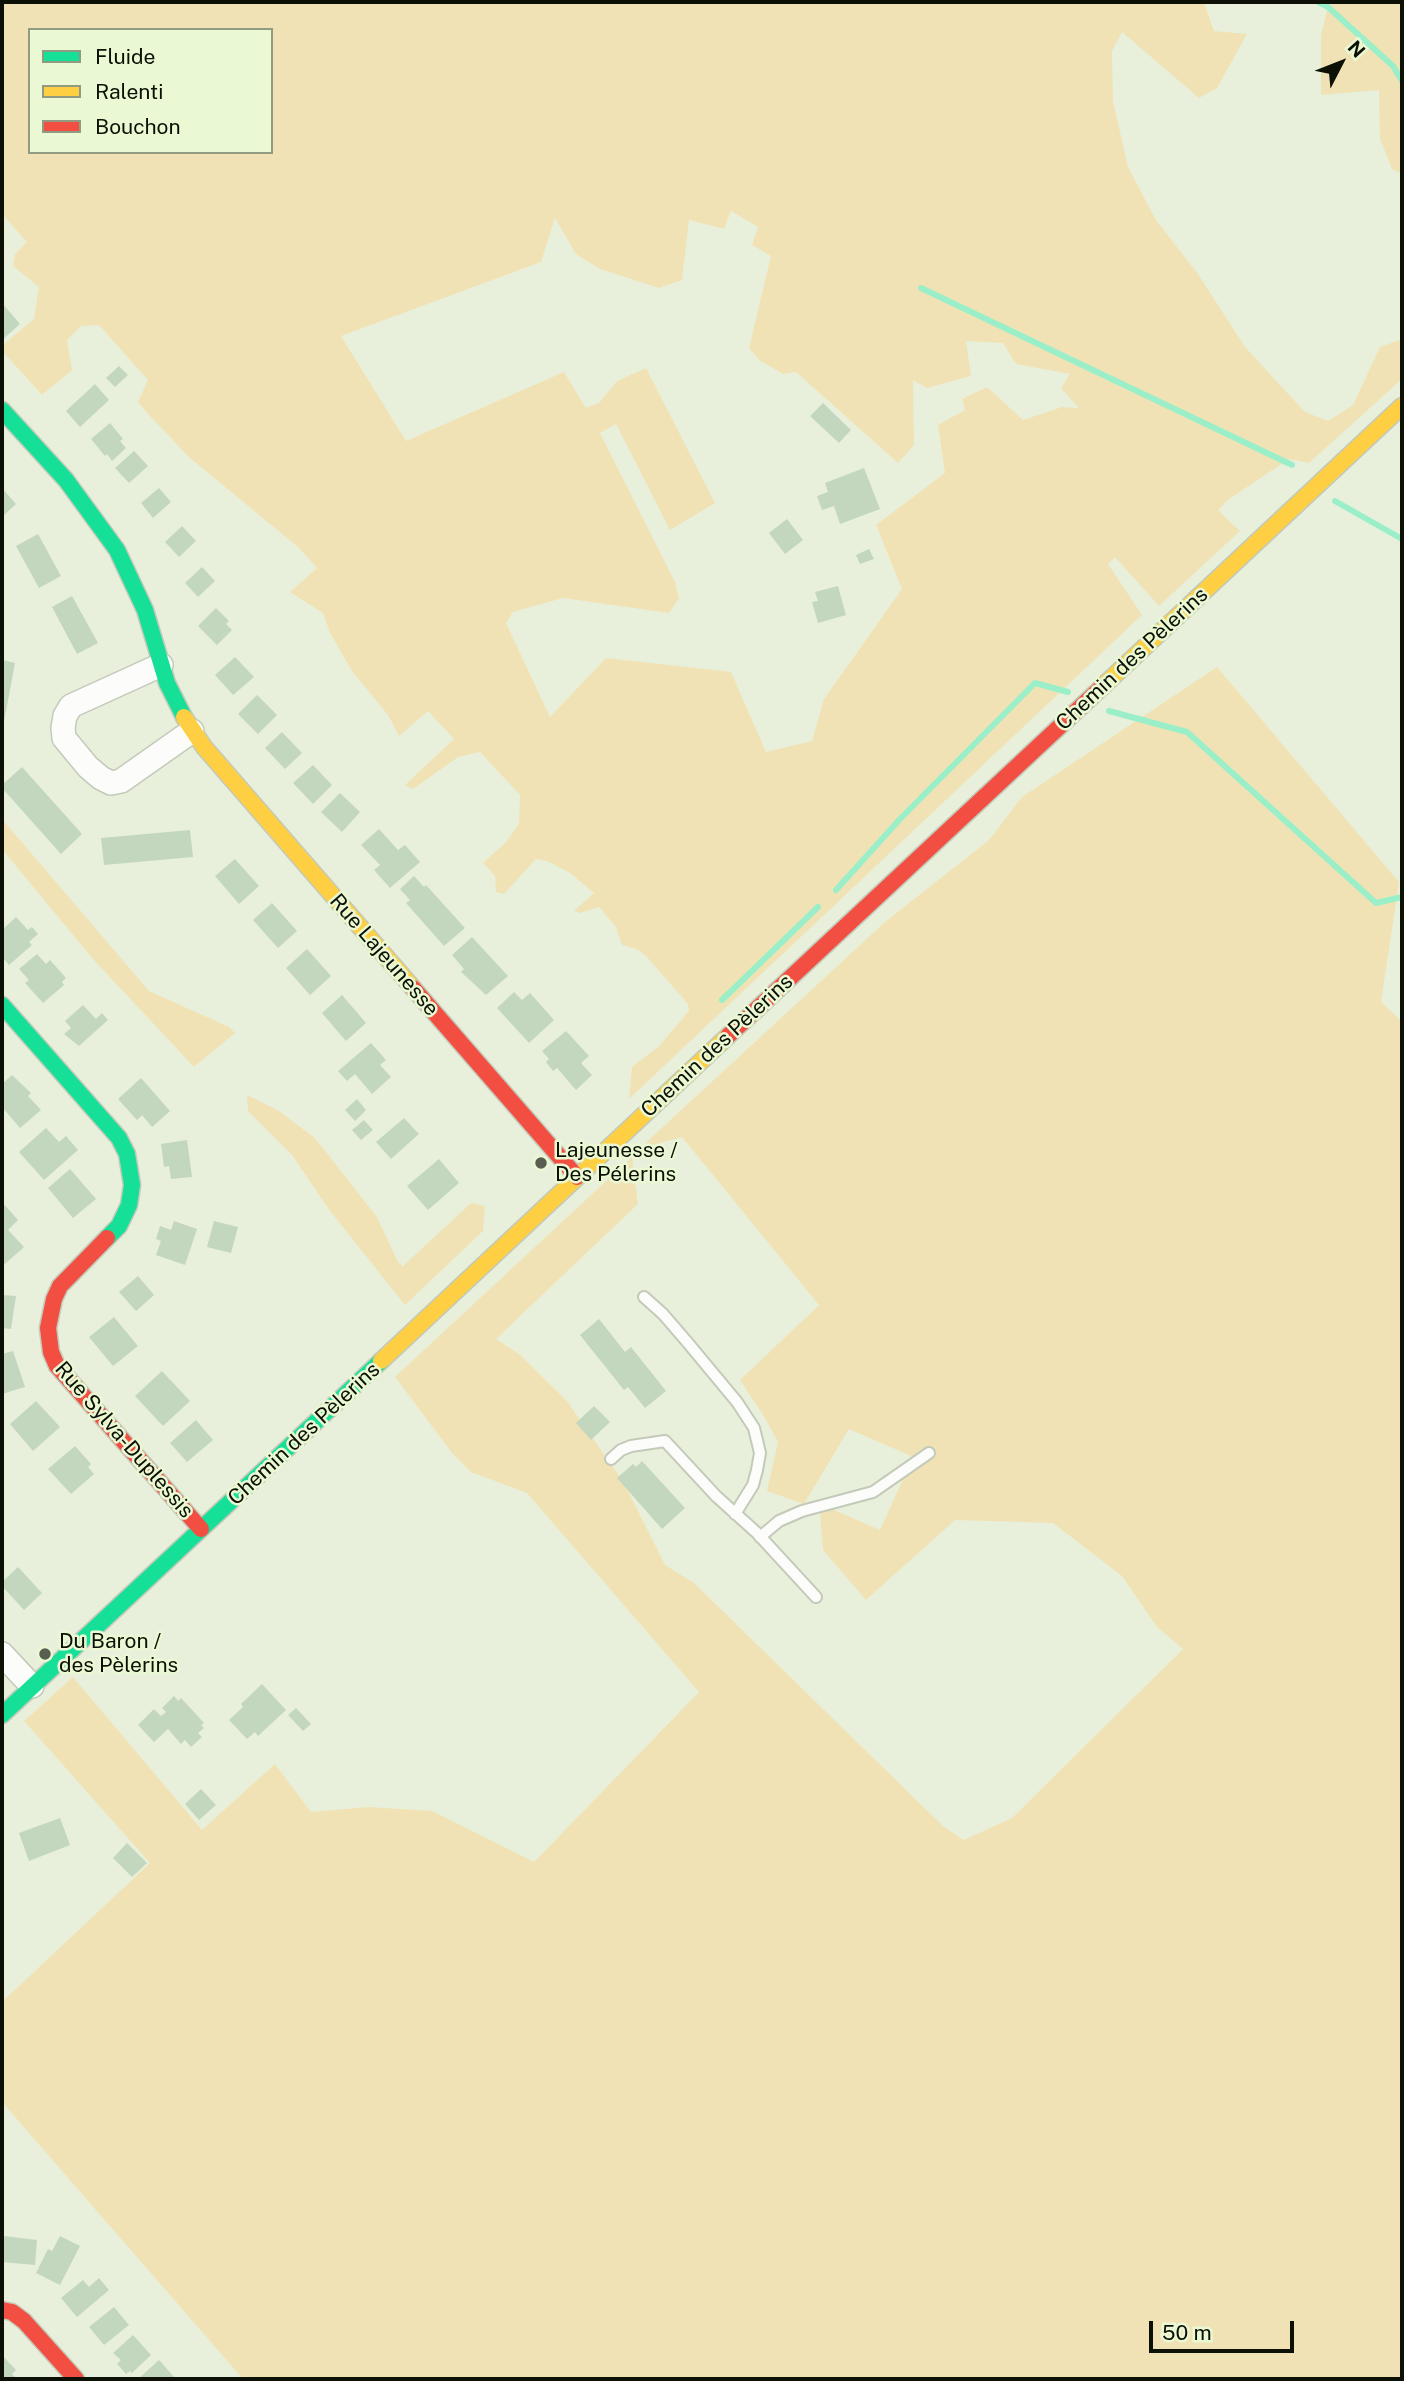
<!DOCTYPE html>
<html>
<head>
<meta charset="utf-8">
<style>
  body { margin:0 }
  #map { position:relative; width:1404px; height:2381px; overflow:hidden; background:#e8f0db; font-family:"Public Sans",sans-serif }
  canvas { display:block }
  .frame { position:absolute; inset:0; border:4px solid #0c1005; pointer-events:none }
  .legend { position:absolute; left:28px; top:28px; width:245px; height:126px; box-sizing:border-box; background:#eaf8d3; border:2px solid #919b81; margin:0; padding:9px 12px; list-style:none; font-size:21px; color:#0c1005 }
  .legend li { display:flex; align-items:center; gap:14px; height:35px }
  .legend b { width:35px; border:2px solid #919b81 }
  .north { position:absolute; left:1306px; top:28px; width:70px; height:70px; -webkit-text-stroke:5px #eaf8d3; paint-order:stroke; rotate:48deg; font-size:19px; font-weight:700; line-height:28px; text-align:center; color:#0c1005 }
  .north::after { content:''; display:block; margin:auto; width:24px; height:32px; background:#0c1005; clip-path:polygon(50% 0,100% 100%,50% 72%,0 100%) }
  .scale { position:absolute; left:1149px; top:2321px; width:145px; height:32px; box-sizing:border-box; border:4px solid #0c1005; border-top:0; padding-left:9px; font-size:21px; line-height:24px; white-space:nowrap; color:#0c1005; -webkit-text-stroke:5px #eaf8d3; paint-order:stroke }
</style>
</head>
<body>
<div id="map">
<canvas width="1404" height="2381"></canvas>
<div class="frame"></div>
<ul class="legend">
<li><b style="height:9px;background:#16e098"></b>Fluide</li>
<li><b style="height:9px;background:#ffcf43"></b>Ralenti</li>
<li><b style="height:9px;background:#f24e42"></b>Bouchon</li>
</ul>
<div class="north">N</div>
<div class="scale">50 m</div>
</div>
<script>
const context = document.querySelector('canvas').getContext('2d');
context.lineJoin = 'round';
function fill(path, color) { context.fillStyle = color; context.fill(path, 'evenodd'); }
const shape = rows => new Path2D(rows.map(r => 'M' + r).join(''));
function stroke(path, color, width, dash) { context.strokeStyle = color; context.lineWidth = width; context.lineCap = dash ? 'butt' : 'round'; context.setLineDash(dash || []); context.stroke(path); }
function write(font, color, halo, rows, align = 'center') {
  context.font = font + ' "Public Sans",sans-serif'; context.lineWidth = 5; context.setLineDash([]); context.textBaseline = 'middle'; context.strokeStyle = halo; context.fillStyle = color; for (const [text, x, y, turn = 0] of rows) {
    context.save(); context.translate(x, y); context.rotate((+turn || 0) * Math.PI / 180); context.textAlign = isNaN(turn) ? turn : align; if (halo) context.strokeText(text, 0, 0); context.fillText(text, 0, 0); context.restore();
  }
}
fill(shape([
  [2,2,1204,2,1214,31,1247,34,1217,88,1199,98,1122,32,1112,51,1113,101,1128,167,1156,220,1198,274,1245,347,1305,412,1328,421,1353,405,1380,347,1402,339,1402,379,1309,463,1289,459,1229,499,1218,510,1240,531,1159,606,1115,557,1108,564,1142,615,629,1099,632,1067,659,1046,689,1011,688,1004,646,956,637,949,622,945,616,927,599,907,580,913,574,911,594,893,570,873,547,861,536,859,504,894,496,892,495,876,483,863,506,842,519,824,520,795,480,752,458,757,413,789,405,785,454,739,428,711,399,736,388,715,352,671,330,633,323,613,290,592,317,568,298,547,190,458,149,415,138,402,148,380,99,325,81,326,67,340,72,370,42,395,4,353,3,345,34,319,39,287,13,266,15,254,27,242,2,214],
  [30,30,271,30,271,152,30,152],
  [731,211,758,227,752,245,771,256,749,348,759,360,783,374,796,372,898,463,914,445,913,380,927,388,971,376,966,341,1003,343,1016,364,1070,374,1061,388,1079,408,1062,407,1023,420,987,387,962,399,965,410,938,425,945,473,876,525,902,589,824,699,812,741,766,752,731,672,606,658,550,717,506,623,513,612,563,598,669,613,679,598,675,582,600,433,616,424,670,530,715,503,646,368,617,381,599,403,586,408,564,372,406,441,341,336,541,262,555,218,576,254,600,269,659,288,682,280,689,220,724,229],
  [1333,2,1402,2,1402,174,1392,169,1380,139,1379,90,1321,95,1321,35,1328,7],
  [1217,667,1399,882,1381,1002,1402,1022,1402,2379,243,2379,2,2102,2,2002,150,1863,24,1721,73,1677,202,1830,275,1764,311,1812,369,1807,432,1811,534,1862,699,1692,527,1493,471,1472,452,1453,395,1377,632,1157,638,1204,496,1339,519,1354,567,1401,624,1483,665,1565,694,1583,944,1827,964,1840,1012,1818,1183,1649,1157,1627,1122,1576,1053,1523,955,1520,866,1600,823,1550,820,1514,827,1507,880,1530,913,1457,849,1429,804,1504,767,1491,778,1442,765,1418,740,1380,819,1305,682,1137,639,1149,885,922,989,840,1022,797],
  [2,819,149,991,229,1027,235,1033,194,1067,92,958,2,849],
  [247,1095,279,1111,315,1138,377,1217,398,1262,403,1266,471,1203,485,1206,483,1231,405,1305,330,1211,292,1155,248,1111]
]), '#f1e2b5');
stroke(shape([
  [1318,2,1328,7,1393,66,1402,81],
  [921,288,1292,465],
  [1335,501,1402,539],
  [1109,711,1187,732,1376,903,1402,897],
  [836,890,900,819,1035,683,1068,692],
  [722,1000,818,907]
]), '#9aefc9', 6);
fill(shape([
  [2,303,20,324,2,340],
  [119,366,128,375,115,387,106,378],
  [95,384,109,400,80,427,66,411],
  [823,403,851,430,839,443,810,416],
  [110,423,123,439,120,441,126,448,112,461,107,454,105,456,91,439],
  [134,451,148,466,129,483,115,468],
  [864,468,880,509,840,524,834,506,822,510,817,496,828,492,825,483],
  [2,488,16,504,2,517],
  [159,488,171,502,153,518,141,503],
  [787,519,803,540,785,554,769,533],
  [182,526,196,541,179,557,165,542],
  [38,534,61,576,39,588,16,546],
  [869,549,874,559,860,564,856,555],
  [202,567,215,581,198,597,185,583],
  [838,586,846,615,818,623,812,602,818,601,815,592],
  [72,596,98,643,77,654,52,607],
  [216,608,229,621,226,624,232,630,217,645,198,626],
  [235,657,254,677,233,695,215,675],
  [2,660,15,663,3,727,2,727],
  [257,695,277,715,258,734,238,714],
  [282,732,302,753,285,769,265,748],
  [313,765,332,785,313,804,293,783],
  [22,767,82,834,61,854,2,788,2,785],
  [340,793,360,812,342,832,321,812],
  [379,829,398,850,405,845,420,862,390,888,374,870,380,865,361,845],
  [190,830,193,857,104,865,101,838],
  [235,859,259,886,239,904,215,876],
  [414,876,424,887,426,885,465,928,444,946,406,903,410,900,400,889],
  [272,903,297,931,278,948,253,920],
  [16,917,28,930,32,927,38,934,29,942,32,945,9,965,2,957,2,930],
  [472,937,508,976,486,995,461,972,464,969,452,955],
  [307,949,331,976,310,995,286,968],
  [37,954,46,964,50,960,66,978,62,982,64,985,43,1003,25,983,29,980,19,969],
  [514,992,522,1000,530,993,554,1020,529,1043,497,1008],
  [342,995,366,1023,346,1041,322,1013],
  [83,1005,96,1019,102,1013,108,1020,79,1046,64,1034,71,1028,65,1021],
  [566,1031,589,1056,581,1063,592,1075,576,1090,557,1068,553,1071,546,1062,549,1059,542,1051],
  [371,1043,386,1060,380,1065,391,1077,372,1094,355,1074,347,1081,338,1071],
  [12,1075,31,1093,28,1096,41,1110,20,1128,2,1107,2,1084],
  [141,1078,170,1111,152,1127,142,1115,137,1120,118,1099],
  [357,1099,366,1110,355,1121,345,1110],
  [404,1118,419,1134,391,1159,376,1142],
  [364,1120,373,1130,361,1140,352,1130],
  [46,1128,59,1142,66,1136,78,1150,44,1180,19,1152],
  [187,1140,192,1177,171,1179,169,1166,164,1167,161,1144],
  [439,1159,459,1183,428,1210,407,1186],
  [70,1169,96,1199,73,1218,48,1188],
  [2,1202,18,1220,8,1230,24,1247,5,1264,2,1260],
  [174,1221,197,1229,185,1265,156,1255,161,1241,156,1239,160,1226,171,1230],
  [214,1221,238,1227,231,1253,207,1247],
  [138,1276,154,1295,136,1311,119,1292],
  [2,1295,16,1296,11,1329,2,1328],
  [114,1317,138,1346,113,1366,89,1337],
  [599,1319,625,1352,631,1347,666,1391,645,1408,628,1387,624,1390,580,1335],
  [13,1351,25,1387,2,1394,2,1354],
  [162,1371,190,1401,163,1426,135,1396],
  [36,1401,60,1427,33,1451,10,1424],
  [594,1406,610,1422,591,1440,576,1423],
  [196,1420,213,1440,187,1462,170,1443],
  [75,1446,91,1464,88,1467,94,1474,71,1494,48,1469],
  [642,1461,685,1508,662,1529,617,1478,633,1464,636,1467],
  [18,1567,42,1593,24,1610,2,1586,2,1582],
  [262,1684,286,1710,258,1736,255,1732,247,1739,229,1720,243,1707,241,1704],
  [174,1696,178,1701,181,1698,204,1723,201,1725,204,1728,198,1733,202,1737,191,1747,185,1740,181,1744,168,1729,154,1742,138,1725,154,1709,161,1716,166,1712,162,1708],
  [296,1708,311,1724,303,1731,288,1715],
  [201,1789,216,1805,199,1820,185,1804],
  [60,1818,70,1845,29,1861,19,1833],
  [127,1843,147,1863,132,1877,113,1858],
  [4,2236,37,2240,35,2265,2,2262],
  [60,2236,80,2246,60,2285,36,2273,48,2249,52,2251],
  [99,2278,109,2290,77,2317,61,2298,83,2280,89,2287],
  [114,2307,129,2325,104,2345,89,2327],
  [133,2335,151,2355,132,2373,130,2371,126,2374,117,2364,121,2360,113,2353],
  [2,2355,16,2370,12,2374,17,2379,2,2379],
  [159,2360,175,2378,173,2379,138,2379]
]), '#c3d6be');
const lane = shape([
  [644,1297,663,1314,688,1343,737,1402,754,1428,760,1453,757,1470,753,1485,735,1514],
  [611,1459,621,1450,631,1446,665,1441,716,1496,757,1533,816,1597],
  [760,1537,779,1521,802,1511,873,1492,929,1453]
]);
const street = shape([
  [161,665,71,706,65,716,63,728,64,738,88,767,101,778,111,783,121,781,192,731],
  [2,1654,32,1686]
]);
const fast = shape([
  [2,410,66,480,117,550,145,610,167,683,184,717],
  [2,1005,119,1138,127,1154,132,1185,129,1205,119,1226,107,1238],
  [2,1715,381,1361]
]);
const slow = shape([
  [1102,687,1402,406],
  [184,717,204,747,413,988],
  [381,1361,728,1036]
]);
const jam = shape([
  [413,988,577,1177],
  [728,1036,1102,687],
  [107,1238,60,1286,54,1299,48,1328,51,1352,57,1366,201,1529],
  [2,2310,12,2312,24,2321,76,2379]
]);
stroke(lane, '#c3cab9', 14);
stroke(street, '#c3cab9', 26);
stroke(fast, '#c3cab9', 19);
stroke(slow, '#c3cab9', 19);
stroke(jam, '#c3cab9', 19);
stroke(lane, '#fcfdfa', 10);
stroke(street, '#fcfdfa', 23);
stroke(fast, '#16e098', 16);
stroke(slow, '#ffcf43', 16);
stroke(jam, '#f24e42', 16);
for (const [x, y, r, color] of [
  [541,1163,7,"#595e50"],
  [45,1654,7,"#595e50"]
]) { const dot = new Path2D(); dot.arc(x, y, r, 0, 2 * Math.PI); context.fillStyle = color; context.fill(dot); stroke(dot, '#eaf8d3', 2.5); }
write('21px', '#0c1005', '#eaf8d3', [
  ["Chemin des Pèlerins",1132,659,-43],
  ["Rue Lajeunesse",384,955,49],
  ["Chemin des Pèlerins",717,1046,-43],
  ["Chemin des Pèlerins",304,1434,-43],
  ["Rue Sylva-Duplessis",124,1440,49]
]);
write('21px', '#0c1005', '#eaf8d3', [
  ["Lajeunesse /",555,1151],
  ["Des Pélerins",555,1175],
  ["Du Baron /",59,1642],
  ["des Pèlerins",59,1666]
], 'left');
</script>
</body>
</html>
